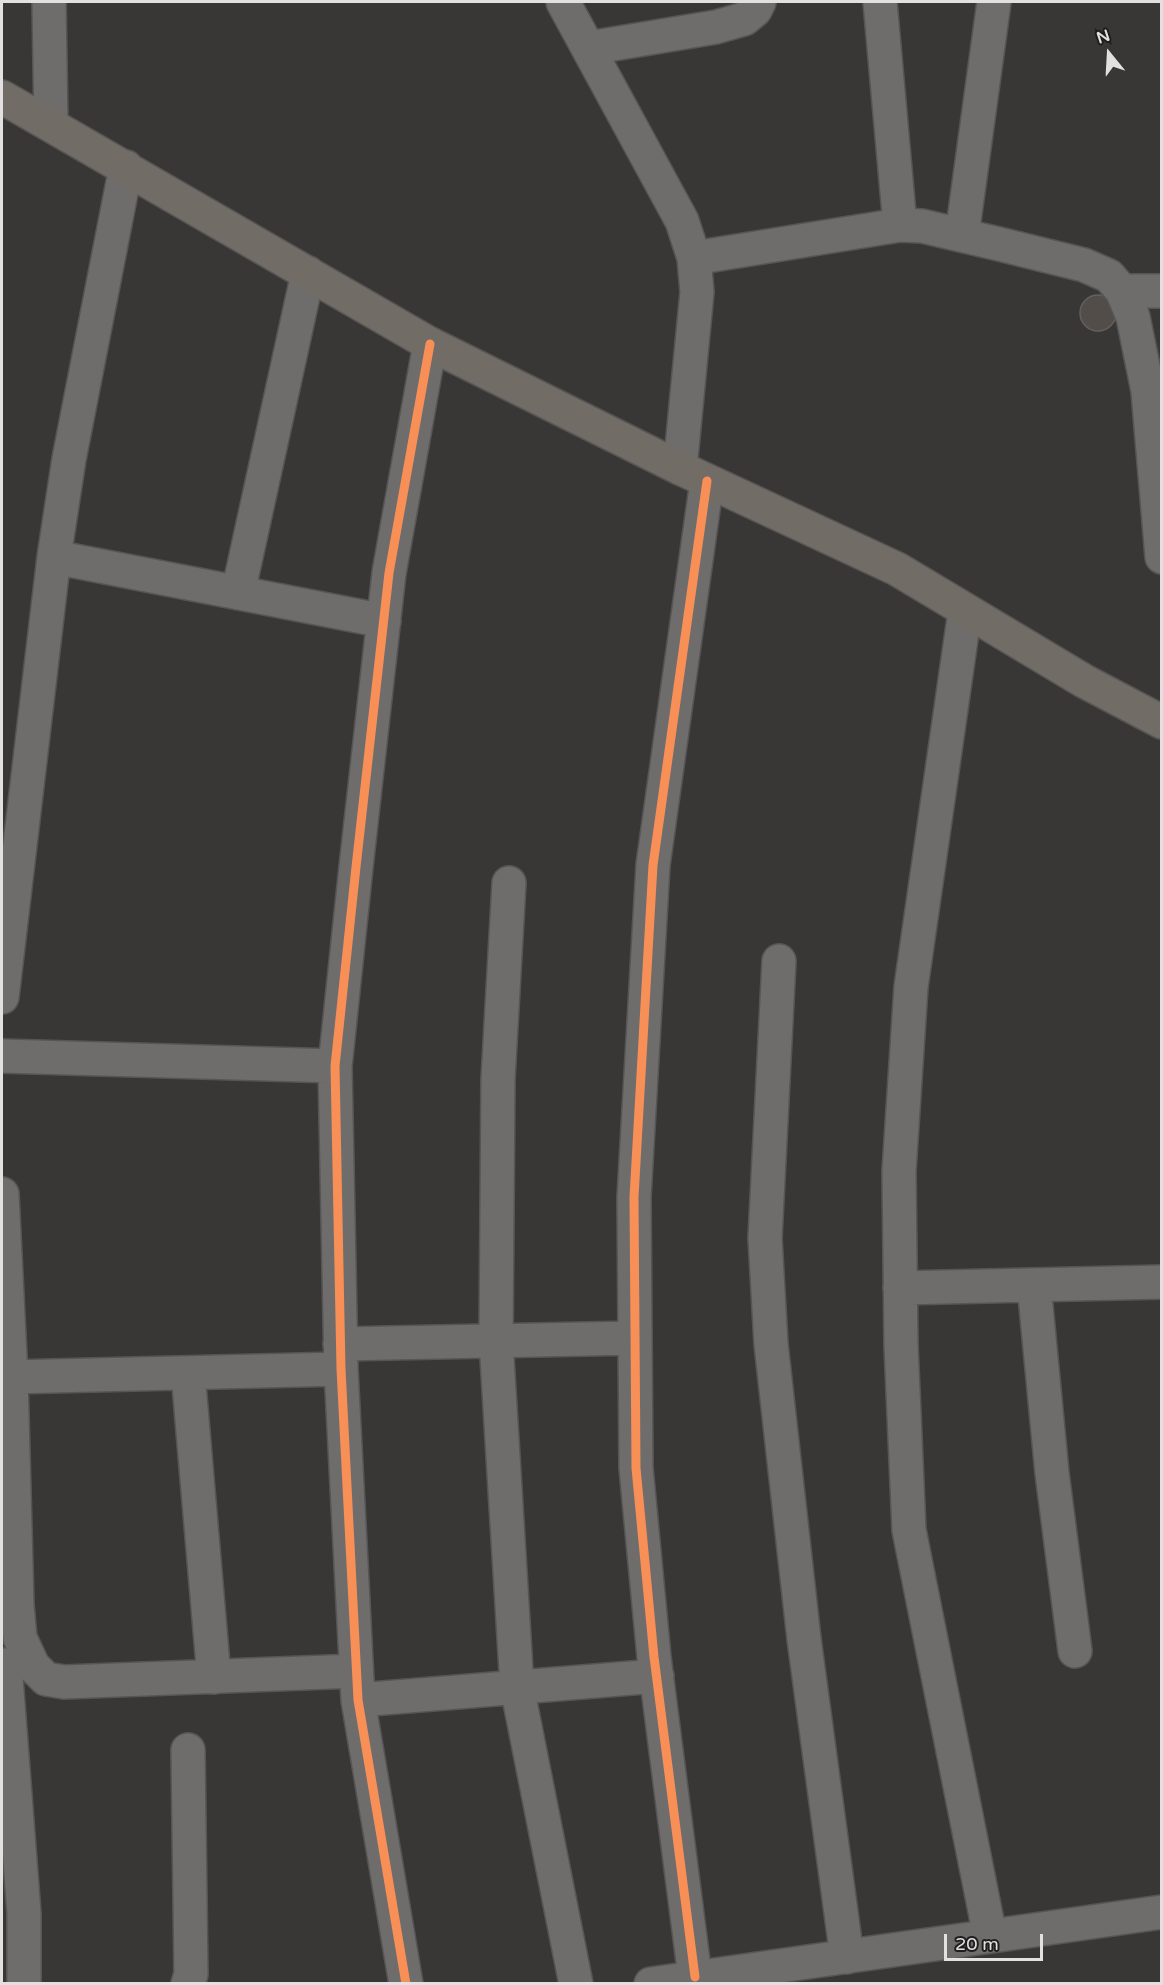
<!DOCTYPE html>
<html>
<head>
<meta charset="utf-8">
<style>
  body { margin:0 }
  #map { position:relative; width:1163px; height:1985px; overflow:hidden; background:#383736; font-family:"Varela Round",sans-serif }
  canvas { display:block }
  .frame { position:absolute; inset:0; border:3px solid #e2e0e0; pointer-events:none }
  .north { position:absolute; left:1079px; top:24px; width:60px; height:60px; -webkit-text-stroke:4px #1f1e1e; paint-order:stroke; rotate:342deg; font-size:16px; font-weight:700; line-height:24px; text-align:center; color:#e2e0e0 }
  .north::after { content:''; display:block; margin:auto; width:21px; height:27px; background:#e2e0e0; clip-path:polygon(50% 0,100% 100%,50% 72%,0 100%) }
  .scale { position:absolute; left:944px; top:1934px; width:99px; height:27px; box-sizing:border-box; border:3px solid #e2e0e0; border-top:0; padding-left:8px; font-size:18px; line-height:21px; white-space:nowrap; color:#e2e0e0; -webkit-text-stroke:4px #1f1e1e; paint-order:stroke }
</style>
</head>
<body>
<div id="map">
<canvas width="1163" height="1985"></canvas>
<div class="frame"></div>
<div class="north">N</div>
<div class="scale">20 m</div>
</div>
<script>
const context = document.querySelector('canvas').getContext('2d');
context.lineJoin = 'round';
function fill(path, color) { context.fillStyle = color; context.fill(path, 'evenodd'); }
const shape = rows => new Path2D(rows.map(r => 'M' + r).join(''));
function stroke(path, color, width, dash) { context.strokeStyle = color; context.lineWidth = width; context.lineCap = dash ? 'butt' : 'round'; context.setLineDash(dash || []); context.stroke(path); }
const building = shape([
  '1080 313a18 18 0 1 1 36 0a18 18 0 1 1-36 0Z'
]);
fill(building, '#534d4a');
stroke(building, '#626160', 1.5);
const minor = shape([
  [49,2,51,125],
  [563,2,682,221,694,258,697,292,680,468],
  [880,2,900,225],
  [589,48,716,27,744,19,755,10,759,2],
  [962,235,994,2],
  [694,258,900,225,922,226,999,244,1084,265,1109,276,1122,291,1133,317,1148,391,1162,557],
  [1122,291,1162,291],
  [54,557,384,621],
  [238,593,308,273],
  [965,611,911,987,899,1171,901,1345,909,1530,990,1936],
  [509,883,498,1079,496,1341,517,1687,576,1984],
  [779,961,765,1238,771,1344,804,1639,847,1957],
  [2,997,54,557,69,459,126,167],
  [2,1056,335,1066],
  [2,1194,11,1377,17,1605,20,1638,33,1666,46,1679,64,1682,356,1671],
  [1034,1285,1052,1473,1075,1651],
  [900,1288,1162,1282],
  [340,1344,635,1338],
  [188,1373,214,1677],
  [11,1377,341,1369],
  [5,1665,24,1913,24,1984],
  [358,1700,657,1676],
  [695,1977,654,1657,636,1468,634,1197,653,865,707,481],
  [188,1984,191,1974,188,1750],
  [406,1984,358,1700,341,1369,335,1066,356,867,389,573,430,344],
  [651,1984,1162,1912]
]);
const major = shape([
  [2,97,430,344,680,468,897,569,1084,681,1162,722]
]);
stroke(minor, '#565555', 36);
stroke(major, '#565555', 36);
stroke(minor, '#6e6d6c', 33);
stroke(major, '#726c66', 33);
stroke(shape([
  [695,1977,654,1657,636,1468,634,1197,653,865,707,481],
  [406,1984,358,1700,341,1369,335,1066,356,867,389,573,430,344]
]), '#f78f57', 9);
</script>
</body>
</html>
